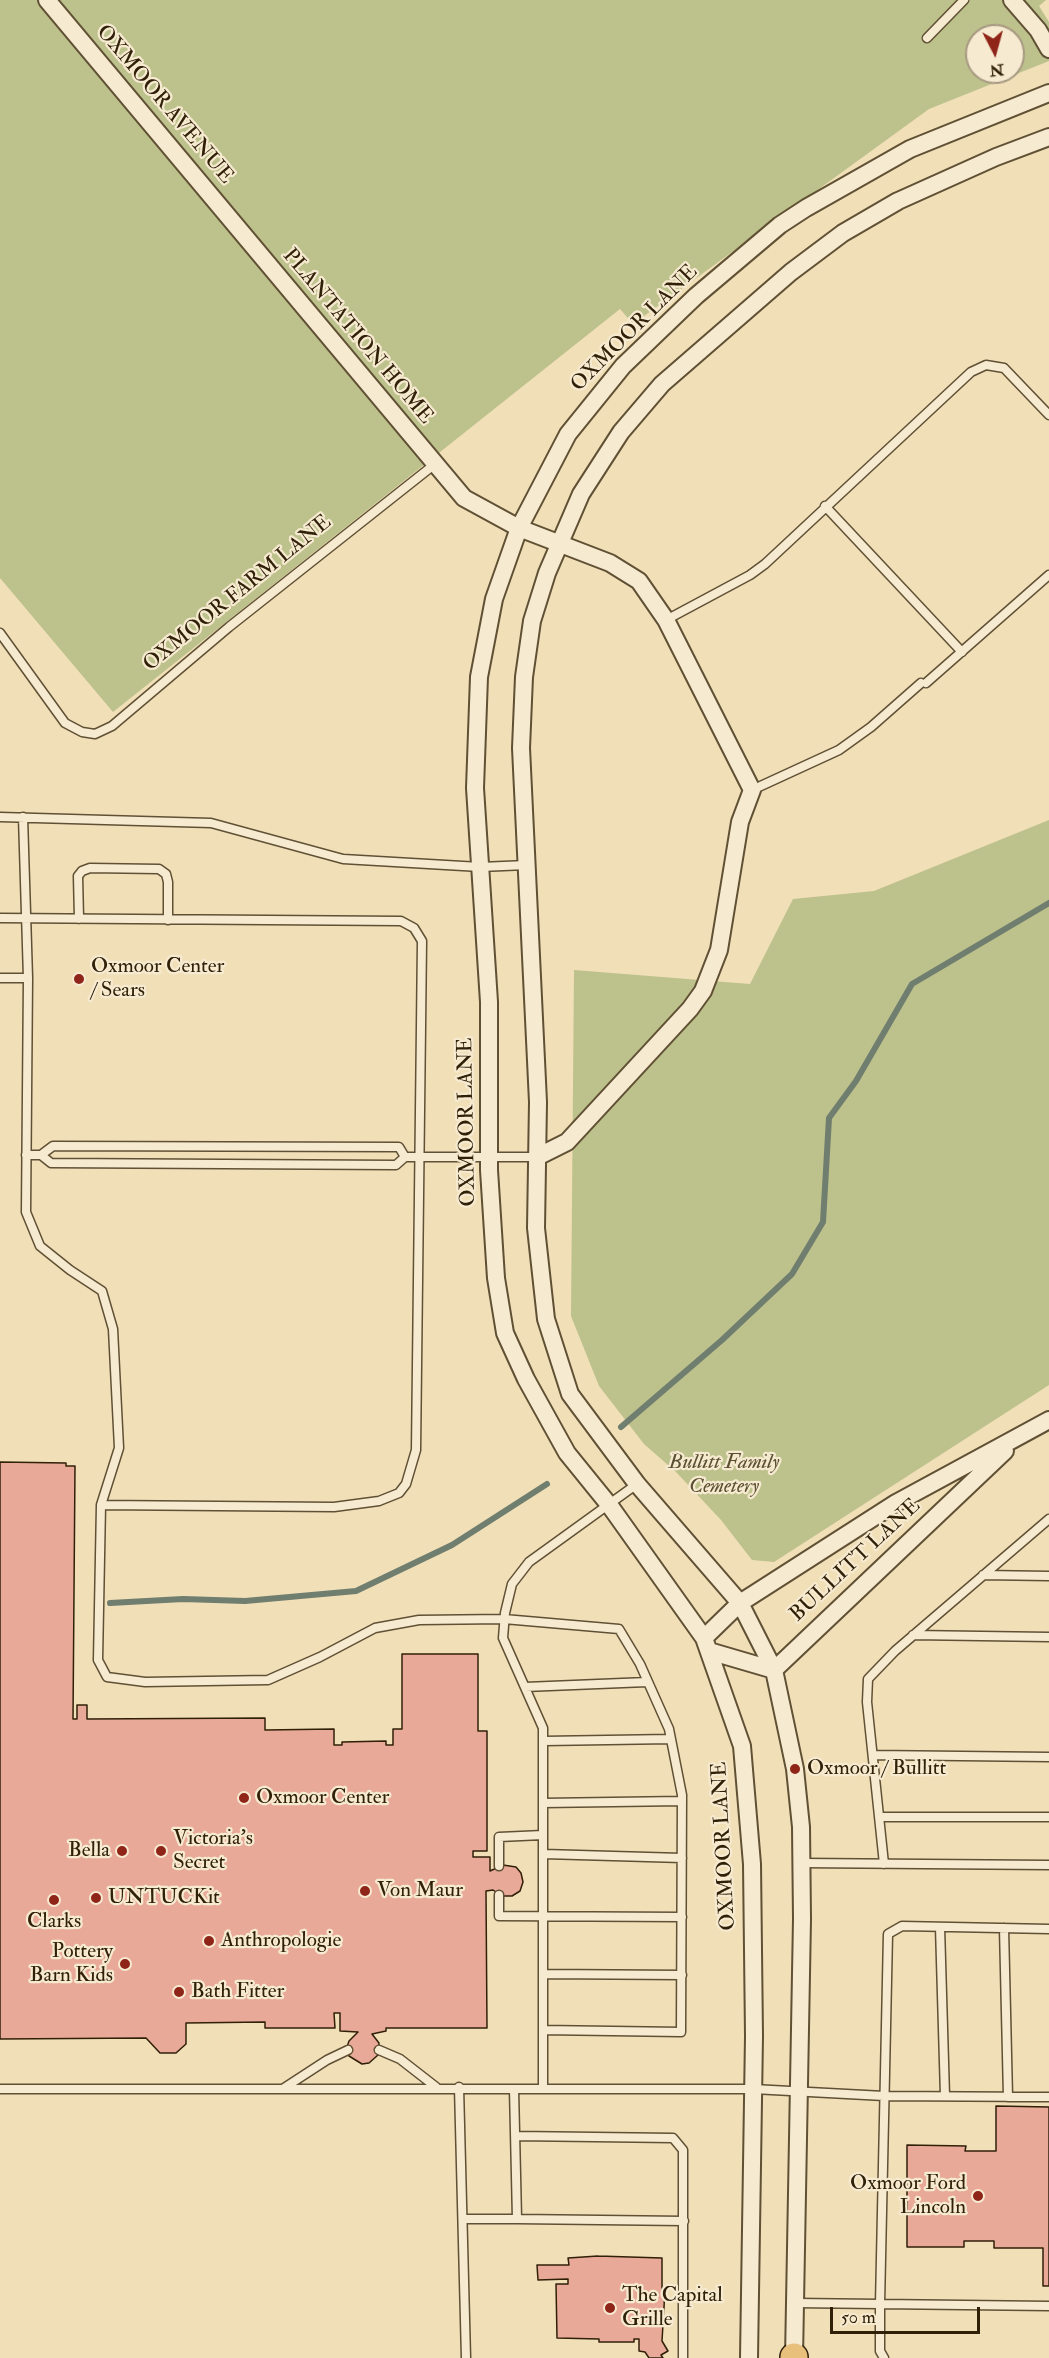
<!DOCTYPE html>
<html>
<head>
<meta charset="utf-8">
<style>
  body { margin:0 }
  #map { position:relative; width:1049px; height:2358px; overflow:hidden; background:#f1dfb8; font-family:"IM FELL Double Pica",serif }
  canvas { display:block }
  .north { position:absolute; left:965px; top:24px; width:60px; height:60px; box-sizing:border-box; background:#f6ead1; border:2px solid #a79981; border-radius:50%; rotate:174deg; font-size:16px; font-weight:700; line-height:24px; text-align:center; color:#302008 }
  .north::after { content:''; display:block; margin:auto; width:21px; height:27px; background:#8f2418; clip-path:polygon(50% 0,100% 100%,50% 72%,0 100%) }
  .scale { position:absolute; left:830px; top:2307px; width:150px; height:27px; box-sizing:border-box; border:3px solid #302008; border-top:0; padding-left:8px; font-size:18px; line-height:21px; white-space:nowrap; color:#302008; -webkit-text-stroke:4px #f6ead1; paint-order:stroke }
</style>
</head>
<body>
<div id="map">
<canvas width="1049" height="2358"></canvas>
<div class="north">N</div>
<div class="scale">50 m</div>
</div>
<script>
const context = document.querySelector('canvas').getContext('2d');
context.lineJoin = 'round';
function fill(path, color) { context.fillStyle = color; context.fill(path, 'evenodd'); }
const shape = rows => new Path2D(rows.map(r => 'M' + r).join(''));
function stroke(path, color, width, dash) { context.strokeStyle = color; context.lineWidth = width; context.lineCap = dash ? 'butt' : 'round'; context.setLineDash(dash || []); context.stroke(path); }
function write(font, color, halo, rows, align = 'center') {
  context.font = font + ' "IM FELL Double Pica",serif'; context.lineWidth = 4.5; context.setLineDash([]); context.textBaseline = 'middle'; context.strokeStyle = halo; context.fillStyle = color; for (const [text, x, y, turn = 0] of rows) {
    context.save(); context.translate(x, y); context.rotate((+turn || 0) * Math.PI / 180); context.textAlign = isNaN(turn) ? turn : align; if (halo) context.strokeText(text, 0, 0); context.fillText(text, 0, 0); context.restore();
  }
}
fill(shape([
  [0,0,1046,0,1039,6,1049,22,1049,61,929,109,633,324,620,309,113,712,0,578],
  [977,36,1013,36,1013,72,977,72],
  [1049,820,1049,1385,774,1562,752,1560,721,1520,676,1472,644,1444,599,1386,571,1316,574,970,750,984,793,899,874,891]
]), '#bdc18c');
stroke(shape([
  [621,1427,722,1340,792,1274,823,1222,829,1118,856,1081,912,984,1049,903],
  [110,1603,183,1599,245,1601,356,1591,452,1545,547,1484]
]), '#707e6f', 6);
const building = shape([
  [0,1462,66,1463,66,1466,75,1466,73,1719,77,1719,77,1705,87,1705,87,1719,265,1718,265,1730,334,1729,334,1745,342,1745,342,1742,386,1741,386,1745,393,1745,393,1729,402,1729,402,1654,478,1654,478,1731,487,1731,487,1851,473,1851,473,1857,490,1857,490,1871,503,1865,516,1867,521,1873,523,1882,520,1891,512,1896,502,1896,493,1890,486,1891,487,2028,386,2028,386,2031,372,2034,379,2043,378,2055,369,2063,362,2064,349,2056,347,2047,349,2041,358,2032,340,2031,340,2013,334,2013,335,2028,265,2028,265,2022,186,2023,186,2044,176,2053,160,2053,146,2038,0,2039,0,1462],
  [996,2106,1049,2107,1049,2286,1043,2286,1043,2248,994,2248,994,2241,964,2241,964,2247,907,2247,907,2145,966,2146,965,2151,996,2151,996,2106],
  [598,2256,662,2258,662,2290,665,2290,662,2341,668,2351,661,2355,663,2358,649,2358,645,2352,639,2351,639,2339,634,2339,634,2342,599,2342,599,2339,557,2338,556,2284,568,2284,568,2279,538,2280,537,2265,569,2265,568,2258,598,2256]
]);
fill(building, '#e8a998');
stroke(building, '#302008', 1.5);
const service = shape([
  [927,38,964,0],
  [825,506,962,652],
  [666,620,750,575,765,564,971,372,986,365,1004,368,1049,415],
  [0,633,65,723,82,732,95,734,112,726,229,627,435,464],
  [926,683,1049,575],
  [752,790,839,750,871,727,921,683],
  [0,817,211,823,343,859,480,867,527,865],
  [23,817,28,978,26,1212,40,1246,70,1270,102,1291,113,1329,119,1448,101,1505,98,1660,107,1677,145,1682,268,1680,320,1657,375,1628,419,1620,504,1619,619,1629,640,1664,669,1729,682,1795,681,2032,543,2030],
  [0,918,401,921,414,928,422,941,416,1450,406,1484,399,1493,379,1501,334,1507,101,1505],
  [79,919,78,876,82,871,90,868,159,869,166,874,168,882,168,920],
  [0,978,28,978],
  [26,1155,41,1155,53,1146,399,1147,405,1157],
  [41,1155,51,1163,396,1165,405,1157,537,1157],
  [983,1575,1049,1576],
  [913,1635,1049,1637],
  [525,1687,647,1682],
  [544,1741,671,1739],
  [873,1755,1049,1757],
  [543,1803,682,1801],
  [879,1817,1049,1817],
  [544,1854,682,1858],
  [801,1863,1049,1865],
  [884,1864,867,1702,868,1679,895,1651,1049,1519],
  [499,1866,499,1837,543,1835],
  [499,1895,499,1916,682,1917],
  [940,1927,945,2096],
  [1004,1928,1008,2097],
  [544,1974,682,1975],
  [379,2050,400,2059,436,2087],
  [459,2087,466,2358],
  [284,2088,327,2060,348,2050],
  [543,2088,543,1728,503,1638,505,1613,512,1584,529,1562,637,1484],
  [0,2089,753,2089,884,2096,1049,2097],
  [514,2089,517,2219,684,2221],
  [516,2136,673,2138,683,2150,683,2358],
  [463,2219,517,2219],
  [795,2303,1049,2306],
  [884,2358,880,2351,880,2304,888,1934,902,1926,1049,1929]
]);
const minor = shape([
  [47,0,464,498,519,528,610,563,639,581,666,620,752,790,740,822,719,950,703,991,690,1009,567,1142,537,1157],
  [1012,0,1038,30,1049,49],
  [704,1638,740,1603,896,1503,1049,1420],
  [709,1651,774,1670,1005,1451],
  [749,2358,754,2036,752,1864,742,1746,704,1638,610,1506,567,1453,526,1379,505,1333,496,1278,489,1170,489,1002,475,788,479,677,494,599,519,528,568,434,623,366,696,296,780,225,806,208,910,149,1049,93],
  [794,2358,802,1919,801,1827,795,1769,774,1670,740,1603,637,1484,570,1394,546,1319,536,1228,538,1102,521,748,524,677,532,621,547,573,581,494,621,432,662,384,791,272,843,233,898,201,996,157,1049,137]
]);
const primary = shape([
  [794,2357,794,2358]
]);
stroke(service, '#605034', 11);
stroke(minor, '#605034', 20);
stroke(primary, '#302008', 30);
stroke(service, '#f6ead1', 8);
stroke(minor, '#f6ead1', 16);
stroke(primary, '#e8c07c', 27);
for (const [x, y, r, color] of [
  [79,979,6,"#8f2418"],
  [795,1769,6,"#8f2418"],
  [244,1798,6,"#8f2418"],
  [122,1851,6,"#8f2418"],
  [161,1851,6,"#8f2418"],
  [365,1891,6,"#8f2418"],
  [96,1898,6,"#8f2418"],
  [54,1900,6,"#8f2418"],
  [209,1941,6,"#8f2418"],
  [125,1964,6,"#8f2418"],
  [179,1992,6,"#8f2418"],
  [978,2196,6,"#8f2418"],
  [610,2308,6,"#8f2418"]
]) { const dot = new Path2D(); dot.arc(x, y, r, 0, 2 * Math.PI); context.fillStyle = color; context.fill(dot); stroke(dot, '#f6ead1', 2); }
write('21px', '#302008', '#f6ead1', [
  ["OXMOOR AVENUE",164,105,50],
  ["OXMOOR LANE",635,329,-45],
  ["PLANTATION HOME",357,337,50],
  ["OXMOOR FARM LANE",238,594,-39],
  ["OXMOOR LANE",468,1122,-91],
  ["BULLITT LANE",856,1561,-43],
  ["OXMOOR LANE",725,1846,-93]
]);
write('21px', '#302008', '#f6ead1', [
  ["Oxmoor Center",91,967],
  ["/ Sears",91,991],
  ["Oxmoor / Bullitt",807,1769],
  ["Oxmoor Center",256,1798],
  ["Victoria's",173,1839],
  ["Secret",173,1863],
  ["Bella",110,1851,"right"],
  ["Von Maur",377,1891],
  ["UNTUCKit",108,1898],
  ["Clarks",54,1922,"center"],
  ["Anthropologie",221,1941],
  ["Pottery",113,1952,"right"],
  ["Barn Kids",113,1976,"right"],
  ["Bath Fitter",191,1992],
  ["Oxmoor Ford",966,2184,"right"],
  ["Lincoln",966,2208,"right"],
  ["The Capital",622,2296],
  ["Grille",622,2320]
], 'left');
write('italic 21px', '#5a5030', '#f6ead1', [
  ["Bullitt Family",724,1463],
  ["Cemetery",724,1487]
]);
</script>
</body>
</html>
